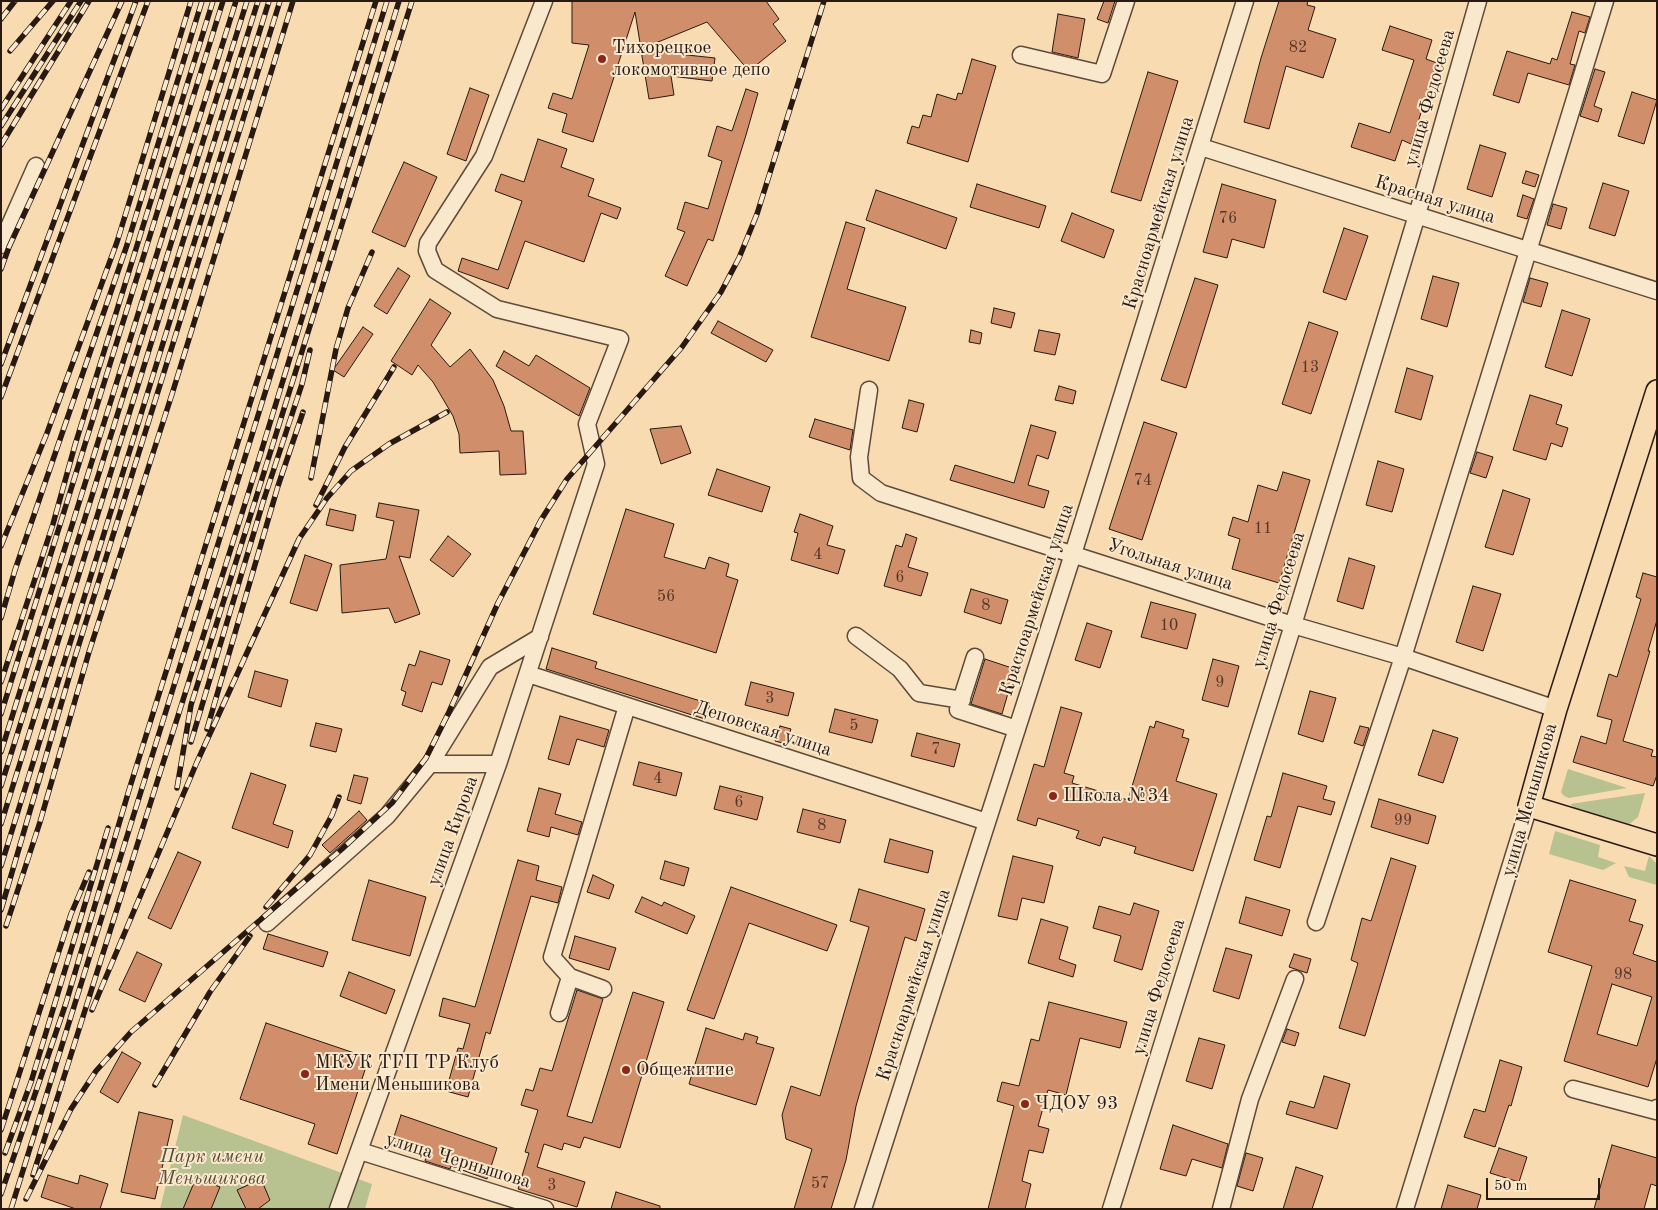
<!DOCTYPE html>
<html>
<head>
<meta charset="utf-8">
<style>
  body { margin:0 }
  #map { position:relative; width:1658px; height:1210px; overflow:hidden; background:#f8dbb0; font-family:"Old Standard TT",serif }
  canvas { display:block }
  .frame { position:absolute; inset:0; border:2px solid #291913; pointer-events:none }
  .scale { position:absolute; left:1486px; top:1178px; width:114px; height:22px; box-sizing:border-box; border:2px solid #291913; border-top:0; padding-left:6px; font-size:15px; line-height:18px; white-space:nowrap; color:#291913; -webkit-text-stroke:4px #fae8cc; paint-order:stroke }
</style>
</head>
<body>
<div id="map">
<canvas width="1658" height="1210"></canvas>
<div class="frame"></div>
<div class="scale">50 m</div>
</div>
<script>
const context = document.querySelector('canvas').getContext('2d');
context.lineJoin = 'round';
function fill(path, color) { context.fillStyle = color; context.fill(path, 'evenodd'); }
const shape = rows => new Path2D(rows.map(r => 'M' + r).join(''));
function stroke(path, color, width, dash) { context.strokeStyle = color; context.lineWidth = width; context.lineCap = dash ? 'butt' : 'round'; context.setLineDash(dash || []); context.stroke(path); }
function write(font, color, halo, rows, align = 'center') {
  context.font = font + ' "Old Standard TT",serif'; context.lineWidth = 4; context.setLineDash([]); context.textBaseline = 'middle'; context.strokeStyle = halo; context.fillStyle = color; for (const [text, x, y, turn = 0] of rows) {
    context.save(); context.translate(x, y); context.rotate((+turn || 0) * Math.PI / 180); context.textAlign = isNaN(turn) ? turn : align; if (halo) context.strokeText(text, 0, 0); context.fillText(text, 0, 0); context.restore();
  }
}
fill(shape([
  [1568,769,1627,788,1569,798,1564,796,1561,792],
  [1645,793,1638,817,1627,826,1579,811,1570,804],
  [1555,831,1600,845,1598,857,1616,863,1603,870,1549,854],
  [1649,856,1657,864,1657,885,1629,877,1624,866,1645,871],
  [183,1115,372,1184,365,1209,160,1209]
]), '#b8c190');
const building = shape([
  [572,1,766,1,779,19,773,24,786,41,749,71,707,22,641,49,635,12,593,142,562,132,567,114,548,108,553,93,572,99,589,45,572,43,572,1],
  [1104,1,1115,1,1108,23,1097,19,1104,1],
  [1279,1,1308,1,1307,5,1315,7,1308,30,1336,39,1323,78,1286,66,1269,129,1244,122,1261,58,1279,1],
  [1572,12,1590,17,1585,33,1579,31,1570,64,1575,65,1569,85,1528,73,1519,103,1493,95,1507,51,1550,64,1552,58,1557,60,1572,12],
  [1058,14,1085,19,1078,58,1052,52,1058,14],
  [1390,26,1432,40,1426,59,1437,63,1411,144,1402,140,1395,161,1351,147,1359,123,1390,133,1414,60,1382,50,1390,26],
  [641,50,715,58,712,81,671,76,674,95,649,99,641,50],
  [972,59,996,66,968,162,907,143,912,126,919,128,923,115,931,117,937,94,956,100,958,93,962,94,972,59],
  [1595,69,1605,72,1594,106,1602,109,1598,122,1580,116,1595,69],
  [1148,72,1178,81,1141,201,1111,192,1148,72],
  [470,88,489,95,466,161,447,154,470,88],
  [746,89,758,93,746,135,713,241,708,239,687,286,665,276,685,232,677,229,685,202,708,209,722,161,708,156,717,126,732,131,746,89],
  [1632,92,1657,100,1644,144,1618,136,1632,92],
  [538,139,567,149,561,167,594,179,588,196,621,208,617,219,601,213,584,262,525,241,508,289,458,271,462,258,498,270,522,201,495,191,501,174,524,182,538,139],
  [1480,145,1506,153,1492,197,1467,189,1480,145],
  [404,162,437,177,405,247,372,232,404,162],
  [1526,171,1539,175,1535,187,1522,183,1526,171],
  [1603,183,1629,191,1615,236,1589,228,1603,183],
  [977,184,1046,206,1039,228,970,207,977,184],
  [1222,184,1276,200,1264,248,1232,239,1227,258,1203,252,1222,184],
  [876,190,957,218,946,249,866,220,876,190],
  [1523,195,1534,199,1527,219,1517,216,1523,195],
  [1553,204,1567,208,1561,229,1547,225,1553,204],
  [1072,213,1114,230,1104,258,1061,241,1072,213],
  [846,222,865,228,847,289,906,307,889,361,811,337,846,222],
  [1344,228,1368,236,1346,300,1323,292,1344,228],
  [398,268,410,276,387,314,374,306,398,268],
  [1433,276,1459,283,1447,327,1421,319,1433,276],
  [1195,278,1218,285,1186,388,1161,380,1195,278],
  [1530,278,1548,283,1541,307,1523,302,1530,278],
  [430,299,451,313,431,345,450,367,470,349,493,380,504,406,511,431,523,431,526,474,500,475,499,451,460,453,459,434,453,416,433,382,418,365,412,375,391,361,430,299],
  [994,308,1015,313,1011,328,991,323,994,308],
  [1562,310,1590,319,1572,376,1545,367,1562,310],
  [718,321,773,350,766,362,711,333,718,321],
  [1309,322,1338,332,1311,414,1282,404,1309,322],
  [363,327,373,334,344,377,333,370,363,327],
  [971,330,982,333,980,344,969,342,971,330],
  [1039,330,1060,334,1055,355,1034,351,1039,330],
  [504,351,529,366,536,355,590,388,579,416,496,366,504,351],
  [1407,368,1433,376,1421,420,1395,412,1407,368],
  [1059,386,1076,391,1073,404,1055,400,1059,386],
  [1530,395,1562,405,1556,424,1568,428,1562,447,1551,443,1546,460,1513,450,1530,395],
  [909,400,924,404,917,432,902,428,909,400],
  [815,419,853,430,850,450,809,437,815,419],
  [1144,422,1177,433,1142,540,1109,529,1144,422],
  [1031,425,1056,432,1048,459,1037,455,1028,485,1049,491,1044,508,950,480,955,465,1014,483,1031,425],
  [681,426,691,453,661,464,650,429,681,426],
  [1477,452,1493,457,1486,478,1470,473,1477,452],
  [1378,461,1404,469,1392,512,1366,505,1378,461],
  [717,469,770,487,762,512,708,495,717,469],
  [1283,472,1310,480,1279,583,1232,569,1240,539,1228,535,1233,517,1248,522,1258,485,1277,491,1283,472],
  [1503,490,1530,499,1513,555,1485,547,1503,490],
  [379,503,419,510,410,558,399,556,420,614,395,623,389,608,342,613,340,565,386,559,394,521,376,517,379,503],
  [330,509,356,515,353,531,326,525,330,509],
  [626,509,674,524,664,557,705,569,709,557,729,564,726,576,738,580,716,653,593,614,626,509],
  [800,514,833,526,827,545,845,550,838,574,791,560,798,533,794,532,800,514],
  [906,534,917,538,908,567,928,573,921,596,884,586,896,545,902,547,906,534],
  [448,536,471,554,453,577,430,560,448,536],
  [305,555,332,564,317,611,290,603,305,555],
  [1349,558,1375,566,1363,609,1337,601,1349,558],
  [1643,573,1657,577,1657,620,1648,651,1650,651,1623,741,1653,750,1651,756,1657,757,1657,775,1653,786,1573,762,1581,736,1606,744,1612,720,1597,716,1609,674,1617,677,1641,599,1636,597,1643,573],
  [1473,586,1501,594,1483,651,1456,642,1473,586],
  [971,589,1008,600,1001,624,964,612,971,589],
  [1151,602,1196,614,1187,649,1141,637,1151,602],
  [1087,623,1112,631,1100,668,1075,660,1087,623],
  [552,648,597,662,595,668,710,704,705,719,546,669,552,648],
  [420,651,450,660,442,685,432,682,422,712,402,705,406,692,401,690,409,664,415,666,420,651],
  [985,659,1015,669,1002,714,971,704,985,659],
  [1213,659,1239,666,1228,707,1202,700,1213,659],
  [255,671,288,680,281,707,248,697,255,671],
  [751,682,794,693,788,716,745,705,751,682],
  [1310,691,1336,698,1323,742,1298,734,1310,691],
  [1061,707,1082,713,1064,773,1074,776,1072,783,1128,800,1150,726,1154,728,1156,721,1184,730,1182,737,1189,739,1176,781,1217,794,1193,871,1134,853,1136,847,1103,837,1100,846,1076,838,1079,831,1038,818,1036,826,1017,820,1034,764,1044,767,1061,707],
  [835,709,878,720,872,743,829,732,835,709],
  [560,716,609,730,604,747,577,739,569,765,548,759,560,716],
  [316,723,342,729,336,752,310,746,316,723],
  [780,726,791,729,786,744,775,741,780,726],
  [1360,726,1369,728,1363,746,1354,743,1360,726],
  [1433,730,1458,738,1443,783,1418,775,1433,730],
  [917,733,960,744,954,767,911,756,917,733],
  [639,762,682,773,676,796,633,785,639,762],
  [251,773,286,785,273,824,293,831,288,848,232,828,251,773],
  [1283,773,1327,786,1323,799,1335,802,1331,815,1298,806,1280,868,1254,860,1267,816,1271,817,1283,773],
  [354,775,368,778,361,804,347,800,354,775],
  [720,786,763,797,757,820,714,809,720,786],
  [539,788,561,794,555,814,582,822,578,835,551,827,549,837,527,831,539,788],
  [1379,799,1436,816,1428,844,1371,827,1379,799],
  [803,809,846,820,840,843,797,832,803,809],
  [359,811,367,820,330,853,322,845,359,811],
  [890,839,933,851,928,873,884,862,890,839],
  [178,852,201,862,171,929,148,918,178,852],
  [1013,856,1053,866,1044,903,1022,898,1017,920,998,916,1013,856],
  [1391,858,1416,866,1365,1036,1339,1028,1358,963,1351,960,1362,918,1371,921,1391,858],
  [518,860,539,866,536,880,562,887,558,903,531,896,490,1034,486,1032,468,1097,446,1091,458,1048,463,1049,470,1024,439,1016,443,998,475,1007,518,860],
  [665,861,689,868,684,886,660,879,665,861],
  [593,875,614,885,609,899,587,892,593,875],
  [369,880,426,897,410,956,352,940,369,880],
  [1570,880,1636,900,1629,921,1643,925,1633,954,1657,962,1657,1058,1648,1087,1564,1061,1592,966,1548,952,1570,880],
  [1612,984,1652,997,1637,1046,1597,1034,1612,984],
  [731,887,837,925,827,951,749,923,714,1019,687,1010,731,887],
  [859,889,925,909,916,941,905,937,856,1106,846,1160,831,1209,794,1209,812,1149,786,1139,782,1115,791,1086,820,1096,869,927,850,921,859,889],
  [642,897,662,906,664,902,695,916,687,934,635,912,642,897],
  [1246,897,1290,910,1282,936,1239,923,1246,897],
  [1134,903,1159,911,1142,970,1114,961,1121,936,1093,928,1099,906,1130,915,1134,903],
  [1041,919,1068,927,1059,959,1076,965,1073,977,1028,963,1041,919],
  [268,934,328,952,323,967,263,949,268,934],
  [575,936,616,948,609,970,569,958,575,936],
  [1226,948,1252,955,1239,999,1213,991,1226,948],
  [137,952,162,964,145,1002,119,990,137,952],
  [1294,954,1311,959,1307,973,1289,967,1294,954],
  [349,972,395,990,386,1014,340,996,349,972],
  [577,990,603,999,567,1116,592,1123,633,992,664,1002,620,1148,584,1137,580,1148,564,1143,562,1150,544,1144,537,1167,585,1182,577,1207,518,1189,529,1153,525,1152,538,1110,521,1105,526,1089,533,1091,540,1068,552,1071,577,990],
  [1049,1002,1127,1022,1120,1048,1080,1038,1066,1095,1048,1090,1038,1126,1049,1129,1043,1153,1029,1150,1022,1181,1031,1184,1025,1209,988,1209,1014,1106,997,1101,1002,1082,1019,1086,1031,1039,1039,1041,1049,1002],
  [266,1023,369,1058,337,1154,308,1144,315,1124,240,1099,266,1023],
  [706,1028,743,1040,745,1033,758,1037,756,1043,774,1048,756,1105,689,1084,706,1028],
  [1287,1029,1299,1033,1295,1046,1282,1042,1287,1029],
  [1199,1038,1225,1045,1212,1089,1186,1081,1199,1038],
  [122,1052,141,1063,118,1103,100,1092,122,1052],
  [1500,1060,1522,1067,1511,1106,1509,1105,1495,1147,1464,1137,1474,1109,1485,1112,1500,1060],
  [1324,1076,1350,1084,1337,1129,1286,1114,1290,1101,1314,1108,1324,1076],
  [139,1112,173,1120,155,1199,121,1192,139,1112],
  [401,1115,497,1148,487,1179,451,1166,450,1169,425,1161,426,1157,391,1146,401,1115],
  [1173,1125,1228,1144,1222,1168,1192,1159,1186,1176,1160,1169,1173,1125],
  [1612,1145,1657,1158,1657,1186,1651,1184,1644,1209,1594,1209,1612,1145],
  [1499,1148,1527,1157,1519,1182,1490,1173,1499,1148],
  [1246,1153,1263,1158,1253,1191,1237,1186,1246,1153],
  [1296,1167,1323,1176,1312,1209,1283,1209,1296,1167],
  [48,1175,78,1184,80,1175,108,1184,100,1209,76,1209,41,1197,48,1175],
  [196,1178,220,1187,211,1209,183,1209,196,1178],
  [261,1179,270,1200,258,1209,246,1209,237,1190,261,1179],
  [1448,1185,1481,1195,1477,1209,1441,1209,1448,1185],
  [616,1192,660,1206,660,1209,611,1209,616,1192]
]);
fill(building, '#d18e6a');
stroke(building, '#291913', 1);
const minor = shape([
  [1021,55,1102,74,1126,1],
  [1201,147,1657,291],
  [1,245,36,166],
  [869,390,859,457,861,478,881,493,1293,625,1403,657,1556,709],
  [856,636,900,669,919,693,962,700],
  [975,657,958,710,1017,729],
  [528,674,987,822],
  [430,764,498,764],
  [1316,922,1403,657,1605,1],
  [267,923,387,816,430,764,490,667,540,637],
  [570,977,603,989],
  [559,1013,570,977,552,957,627,706],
  [1573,1089,1656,1111,1657,1108],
  [360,1151,545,1209],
  [338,1209,498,764,596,464,587,424,620,339,497,309,435,270,427,251,428,243,484,156,544,1],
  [863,1209,1073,554,1245,1],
  [1111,1209,1293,625,1417,215,1478,1],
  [1221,1209,1250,1099,1295,979],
  [1405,1209,1529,806]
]);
const major = shape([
  [1657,391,1556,709,1529,806,1657,845]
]);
stroke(minor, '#5d4a3a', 19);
stroke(major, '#291913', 24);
stroke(minor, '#fae8cc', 16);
stroke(major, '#f8dbb0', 21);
const rail = shape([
  [1,19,15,1],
  [10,51,53,1],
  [1,109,71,1],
  [1,126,81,1],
  [1,145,89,1],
  [1,269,9,247,122,1],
  [1,364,136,1],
  [1,397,148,1],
  [311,478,336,349,348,308,372,252],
  [316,505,345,447,394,367],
  [1,546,47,433,117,242,191,1],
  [1,618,15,570,127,245,202,1],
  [1,682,53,524,75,445,213,1],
  [1,714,223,1],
  [207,729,278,486,303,412],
  [191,742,264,499,302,384,310,350],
  [1,752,236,1],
  [1,786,247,1],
  [177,788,191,705,412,1],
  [1,824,258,1],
  [1,866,269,1],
  [266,907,310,855,332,815,339,797],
  [1,910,75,657,280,1],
  [6,926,40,822,89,652,173,391,293,1],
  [92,1010,197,762,299,539,327,498,351,471,389,444,447,412],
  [155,1085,210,992,250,936],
  [1,1130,71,914,89,872],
  [5,1153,31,1082,108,828],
  [33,1175,255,472,399,1],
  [1,1194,66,1003,129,790,376,1],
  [26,1199,71,1109,96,1071,131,1032,342,849,392,803,426,758,449,712,498,603,541,520,567,479,682,347,721,292,739,258,757,214,824,1],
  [11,1209,387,1]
]);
stroke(rail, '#291913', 5.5);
stroke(rail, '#fae8cc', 4, [11]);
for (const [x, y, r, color] of [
  [602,59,5,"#8f2418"],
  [1053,796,5,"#8f2418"],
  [626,1070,5,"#8f2418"],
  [305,1074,5,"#8f2418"],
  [1025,1104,5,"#8f2418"]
]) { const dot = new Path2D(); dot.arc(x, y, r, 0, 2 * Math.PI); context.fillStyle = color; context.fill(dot); stroke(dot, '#fae8cc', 2); }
write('16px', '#533629', null, [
  ["82",1298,48],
  ["76",1228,219],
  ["13",1310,368],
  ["74",1143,481],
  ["11",1263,529],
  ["4",818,555],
  ["6",900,578],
  ["56",666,597],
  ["8",986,606],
  ["10",1169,626],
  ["9",1220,683],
  ["3",770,699],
  ["5",854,726],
  ["7",936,750],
  ["4",658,779],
  ["6",739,803],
  ["99",1403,821],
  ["8",822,826],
  ["98",1623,975],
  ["57",820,1184],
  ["3",552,1186]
]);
write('19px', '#291913', '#fae8cc', [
  ["Тихорецкое",612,48],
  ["локомотивное депо",612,70],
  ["Школа №34",1063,796],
  ["МКУК ТГП ТР Клуб",315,1063],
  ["Имени Меньшикова",315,1085],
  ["Общежитие",636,1070],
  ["ЧДОУ 93",1035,1104]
], 'left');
write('19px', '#291913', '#fae8cc', [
  ["улица Федосеева",1430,98,-74],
  ["Красная улица",1435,200,17],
  ["Красноармейская улица",1159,213,-73],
  ["Угольная улица",1170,565,18],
  ["Красноармейская улица",1037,600,-72],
  ["улица Федосеева",1279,600,-73],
  ["Деповская улица",763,729,18],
  ["улица Меньшикова",1530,800,-74],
  ["улица Кирова",453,831,-70],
  ["Красноармейская улица",914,985,-72],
  ["улица Федосеева",1159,987,-73],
  ["улица Чернышова",458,1161,17]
]);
write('italic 19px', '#544b38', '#fae8cc', [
  ["Парк имени",212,1157],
  ["Меньшикова",212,1179]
]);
</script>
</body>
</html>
